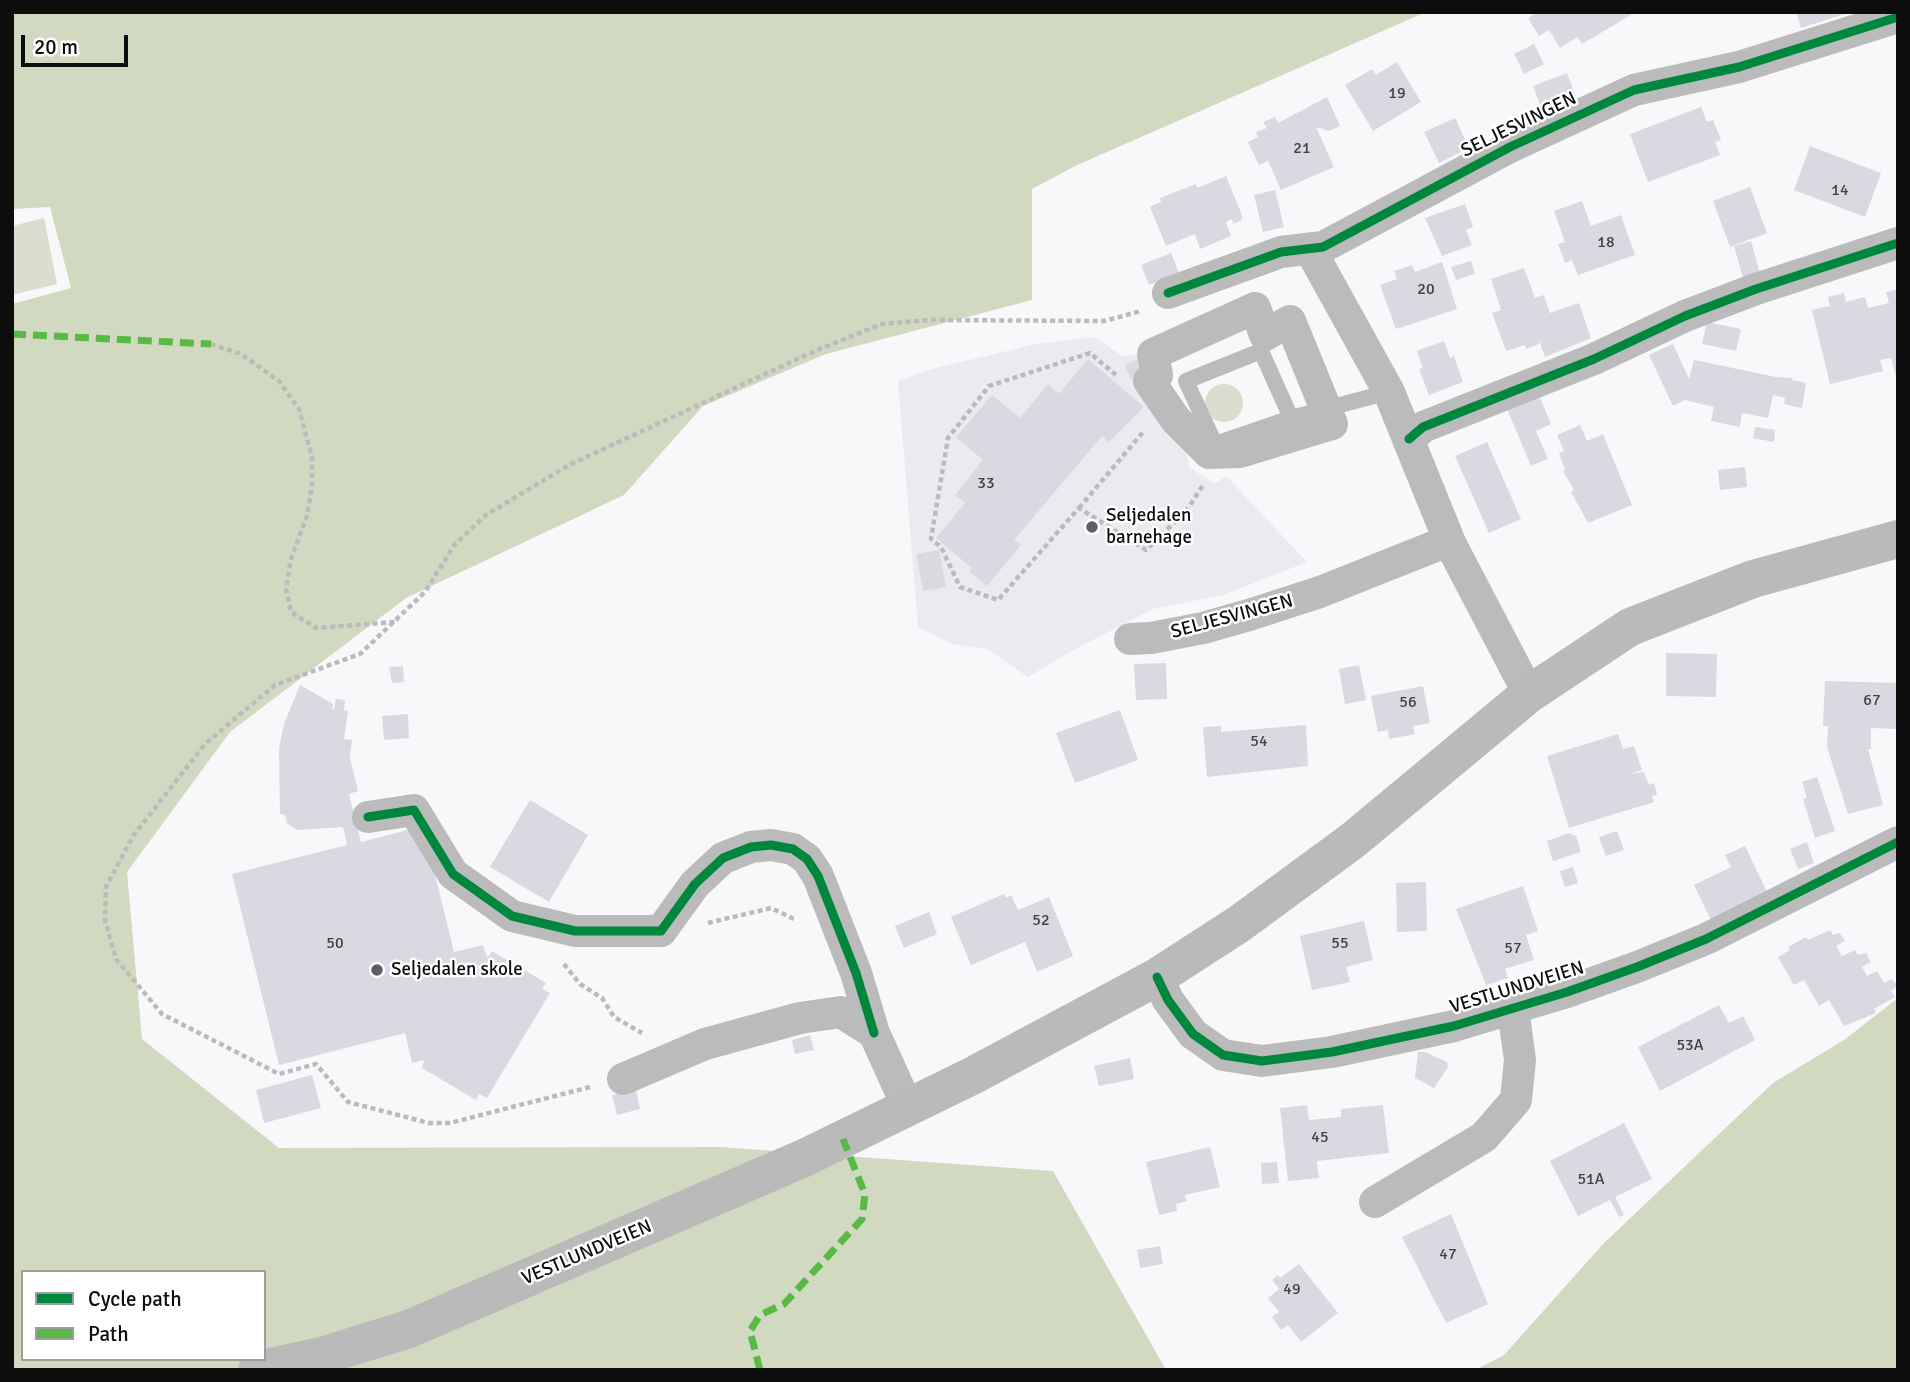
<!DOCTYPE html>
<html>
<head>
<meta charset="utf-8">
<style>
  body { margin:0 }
  #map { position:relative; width:1910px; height:1382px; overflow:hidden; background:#f8f7fa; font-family:Signika,sans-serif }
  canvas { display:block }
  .frame { position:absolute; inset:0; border:14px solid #0d0d0e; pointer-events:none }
  .legend { position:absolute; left:21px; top:1270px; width:245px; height:91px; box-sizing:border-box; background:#fff; border:2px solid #9e9e9f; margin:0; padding:9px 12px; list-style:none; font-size:21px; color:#0d0d0e }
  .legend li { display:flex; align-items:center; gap:14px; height:35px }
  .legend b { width:35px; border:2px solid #9e9e9f }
  .scale { position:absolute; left:21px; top:35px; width:107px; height:32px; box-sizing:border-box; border:4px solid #0d0d0e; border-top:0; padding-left:9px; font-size:21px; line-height:24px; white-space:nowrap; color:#0d0d0e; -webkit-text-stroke:5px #fff; paint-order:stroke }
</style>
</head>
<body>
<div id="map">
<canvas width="1910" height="1382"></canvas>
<div class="frame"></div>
<ul class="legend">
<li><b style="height:9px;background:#00873e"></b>Cycle path</li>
<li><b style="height:9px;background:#58b947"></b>Path</li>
</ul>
<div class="scale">20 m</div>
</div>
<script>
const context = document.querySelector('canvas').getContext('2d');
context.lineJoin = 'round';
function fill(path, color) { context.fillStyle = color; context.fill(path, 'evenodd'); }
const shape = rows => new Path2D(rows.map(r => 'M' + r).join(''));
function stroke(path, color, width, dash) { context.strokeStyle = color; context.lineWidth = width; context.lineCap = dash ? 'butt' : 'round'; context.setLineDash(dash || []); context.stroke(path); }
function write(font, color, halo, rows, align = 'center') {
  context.font = font + ' Signika,sans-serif'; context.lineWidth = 5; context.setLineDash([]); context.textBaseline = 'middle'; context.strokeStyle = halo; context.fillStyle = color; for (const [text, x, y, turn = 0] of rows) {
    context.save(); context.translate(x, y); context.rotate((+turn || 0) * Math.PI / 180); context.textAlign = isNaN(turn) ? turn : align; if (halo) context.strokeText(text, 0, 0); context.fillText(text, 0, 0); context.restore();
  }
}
fill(shape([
  [1095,337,1122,356,1150,352,1186,447,1189,467,1215,484,1226,476,1307,562,1223,595,1153,609,1077,648,1028,677,987,649,952,644,918,627,898,381,932,369,1036,344]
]), '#ece9f0');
fill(shape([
  [44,218,57,284,12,295,12,226],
  '1205 403a19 19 0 1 1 38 0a19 19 0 1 1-38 0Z'
]), '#d9decf');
fill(shape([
  [12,12,1426,12,1075,166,1032,189,1032,300,826,354,703,406,624,495,406,598,230,732,127,872,142,1039,279,1148,720,1147,1053,1171,1166,1370,12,1370,12,304,71,288,50,207,12,209],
  [23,1272,264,1272,264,1359,23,1359],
  [1898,998,1898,1370,1475,1370,1504,1355,1604,1243,1773,1083,1844,1040]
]), '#d1d9c0');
fill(shape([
  [1537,12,1636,12,1582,44,1578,37,1560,48,1549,30,1539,36,1528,18],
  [1796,12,1848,12,1848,13,1801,28],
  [1534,44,1544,64,1524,74,1514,54],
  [1397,62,1421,102,1373,131,1345,85,1372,69,1376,75],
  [1567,73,1577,99,1543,112,1533,86],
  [1327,97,1340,126,1329,131,1316,127,1334,167,1281,190,1268,161,1259,165,1248,142,1258,137,1256,132,1267,128,1263,122,1275,117,1278,123],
  [1701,107,1707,122,1713,120,1721,140,1715,142,1720,155,1648,182,1630,134],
  [1455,118,1469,148,1439,163,1424,132],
  [1810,146,1881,173,1865,217,1794,190],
  [1226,176,1242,215,1242,220,1233,224,1232,219,1226,222,1231,236,1200,249,1195,234,1166,246,1150,207,1161,202,1160,198,1196,184,1197,188],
  [1750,187,1767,233,1730,247,1713,201],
  [1275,190,1284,227,1263,232,1254,195],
  [1582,201,1591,226,1621,215,1635,255,1578,275,1572,260,1565,263,1558,244,1565,242,1554,211],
  [1465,204,1473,227,1466,230,1472,245,1442,256,1425,218],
  [1751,241,1760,273,1743,278,1734,246],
  [1171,253,1179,273,1149,285,1141,265],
  [1471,261,1475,274,1456,280,1451,267],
  [1442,262,1457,309,1396,329,1380,285,1397,279,1394,271,1412,265,1415,272],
  [1524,268,1535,298,1544,295,1550,313,1579,303,1591,338,1545,357,1539,340,1539,344,1526,349,1525,345,1506,351,1492,313,1501,310,1491,279],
  [1898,289,1898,384,1891,358,1880,360,1883,371,1830,384,1812,310,1830,306,1828,297,1844,293,1846,302,1865,297,1868,308,1889,303,1886,292],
  [1707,322,1741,329,1736,351,1702,344],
  [1444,341,1450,358,1454,356,1463,382,1429,395,1419,369,1423,368,1417,351],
  [1673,344,1689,379,1694,360,1776,377,1793,378,1792,380,1806,383,1802,408,1784,404,1785,398,1773,395,1768,418,1742,413,1740,427,1711,421,1714,407,1685,400,1673,406,1649,355],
  [1145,356,1151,369,1131,379,1125,365],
  [1088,359,1144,407,1109,442,1102,436,1014,540,1021,545,987,586,969,571,972,568,936,538,965,503,955,495,983,460,956,437,992,395,1020,418,1048,384,1059,394],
  [1539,395,1551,424,1536,431,1548,459,1531,466,1507,409],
  [1580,425,1587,441,1603,434,1632,505,1588,523,1571,492,1574,490,1563,471,1565,470,1559,453,1564,451,1557,435],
  [1755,427,1775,430,1774,442,1753,438],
  [1487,442,1521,519,1489,533,1455,456],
  [1745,467,1747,487,1720,490,1718,470],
  [939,550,946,587,923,591,916,554],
  [1666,653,1717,654,1716,697,1666,696],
  [1166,663,1167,699,1136,700,1134,664],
  [1359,665,1366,700,1345,704,1339,669],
  [403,666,404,682,392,683,389,667],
  [1825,681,1898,683,1898,729,1871,728,1871,749,1868,749,1883,805,1848,814,1827,747,1828,726,1823,726],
  [300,685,333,704,332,709,334,709,336,699,345,700,344,710,348,711,344,739,352,740,350,758,358,791,349,794,361,842,423,826,454,952,483,945,486,955,488,957,492,951,546,983,542,989,550,993,487,1098,479,1094,476,1100,422,1068,424,1060,412,1063,405,1033,279,1065,232,874,347,845,343,827,297,830,287,823,285,815,280,814,279,748,284,724],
  [1423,686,1430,723,1413,726,1415,734,1389,739,1388,730,1378,732,1371,696],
  [1120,710,1138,760,1075,783,1056,733],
  [408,714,409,738,384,740,382,716],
  [1306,725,1308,766,1207,777,1203,727,1221,726,1221,732],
  [1618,734,1623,749,1634,746,1642,770,1630,774,1644,772,1649,785,1654,783,1657,795,1652,796,1654,802,1569,828,1547,756],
  [1817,777,1835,831,1815,838,1803,799,1807,798,1802,782],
  [530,800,588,835,549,902,490,867],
  [1617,831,1624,850,1606,856,1599,837],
  [1569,833,1576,836,1581,852,1553,861,1547,841],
  [1807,842,1814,863,1798,869,1790,849],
  [1745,846,1767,892,1711,920,1694,885,1731,867,1725,855],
  [1573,867,1578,883,1565,887,1560,871],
  [1426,882,1427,931,1397,932,1396,883],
  [1523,886,1538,931,1526,935,1534,960,1505,969,1508,978,1486,985,1456,909],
  [1004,894,1006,898,1011,895,1018,910,1049,897,1073,956,1037,972,1025,942,971,965,951,917],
  [929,912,937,934,904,948,895,926],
  [1364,921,1373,960,1346,967,1350,982,1312,990,1300,936],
  [1830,930,1833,935,1840,933,1845,941,1836,946,1842,956,1855,950,1858,955,1866,953,1871,962,1862,967,1867,976,1877,971,1884,983,1892,979,1898,986,1891,991,1895,997,1874,1009,1876,1013,1844,1026,1829,1000,1819,1006,1804,980,1794,985,1778,957,1790,950,1788,947,1806,937,1808,940],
  [1719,1005,1729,1023,1743,1016,1755,1040,1660,1091,1638,1047],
  [810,1035,814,1050,795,1054,792,1040],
  [1418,1052,1425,1052,1447,1062,1448,1067,1434,1088,1415,1078],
  [1130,1058,1134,1079,1099,1086,1094,1066],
  [312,1075,321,1108,264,1123,256,1090],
  [636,1090,640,1109,617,1115,612,1095],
  [1307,1105,1309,1120,1341,1117,1341,1109,1383,1105,1389,1153,1317,1161,1319,1178,1288,1181,1280,1108],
  [1624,1123,1652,1179,1615,1197,1624,1215,1619,1217,1610,1200,1578,1216,1550,1161],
  [1210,1147,1220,1187,1185,1195,1187,1201,1176,1204,1177,1211,1159,1215,1146,1162],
  [1277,1162,1279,1183,1262,1184,1261,1163],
  [1451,1214,1488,1304,1446,1323,1402,1237],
  [1160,1246,1163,1264,1140,1268,1137,1250],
  [1299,1264,1338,1313,1301,1342,1288,1325,1281,1330,1272,1317,1279,1312,1268,1298,1279,1289,1272,1280,1278,1275,1280,1278]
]), '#dcd8e2');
stroke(shape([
  [211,344,241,354,279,381,299,409,312,457,312,486,307,516,291,559,286,589,291,612,316,628,395,622],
  [1116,375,1090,353,989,386,948,438,931,539,941,547,960,587,998,600,1079,508,1146,550,1187,510,1203,485],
  [1079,508,1144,431],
  [708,923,771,908,796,920],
  [564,964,580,984,602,998,614,1017,642,1033],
  [590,1087,450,1123,429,1123,348,1102,316,1064,279,1074,162,1014,116,959,105,920,106,887,133,836,205,744,275,685,360,654,425,592,455,544,486,515,569,465,815,351,882,324,927,320,1104,321,1141,311]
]), '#bbbbbc', 4.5, [5, 3.5]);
stroke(shape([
  [1291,418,1215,444,1186,381,1261,351,1291,418,1389,392]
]), '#bbb', 16);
stroke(shape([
  [1311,251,1389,392,1451,545,1529,694],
  [1168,293,1281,252,1323,247,1510,147,1634,90,1739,67,1898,17],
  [1255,308,1265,335,1290,321,1332,424,1240,452,1209,453,1176,420,1149,381,1157,375,1153,354,1255,308],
  [1409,439,1423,427,1594,359,1685,316,1756,289,1898,243],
  [1130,639,1151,638,1203,628,1249,615,1320,592,1438,545,1451,545],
  [368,817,414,810,453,874,512,916,575,931,661,931,695,884,723,858,751,847,771,845,793,849,807,859,818,876,856,973,874,1033],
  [1157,977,1168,1000,1193,1034,1223,1055,1262,1061,1332,1052,1454,1026,1567,992,1637,967,1706,939,1898,842],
  [623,1079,705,1044,800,1018,841,1012,874,1033,908,1108],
  [1375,1202,1484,1137,1516,1100,1520,1060,1513,1009]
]), '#bbb', 32);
stroke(shape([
  [257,1370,325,1355,409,1329,804,1158,972,1076,1157,977,1239,924,1352,841,1529,694,1630,627,1753,579,1898,539]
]), '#bababa', 38);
stroke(shape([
  [12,334,211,344],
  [760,1370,750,1331,760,1315,784,1304,862,1219,865,1194,843,1139]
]), '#58b947', 7, [14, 7]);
stroke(shape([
  [1168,293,1281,252,1323,247,1510,147,1634,90,1739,67,1898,17],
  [1409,439,1423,427,1594,359,1685,316,1756,289,1898,243],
  [368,817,414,810,453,874,512,916,575,931,661,931,695,884,723,858,751,847,771,845,793,849,807,859,818,876,856,973,874,1033],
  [1157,977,1168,1000,1193,1034,1223,1055,1262,1061,1332,1052,1454,1026,1567,992,1637,967,1706,939,1898,842]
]), '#00873e', 9);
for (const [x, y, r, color] of [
  [1092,527,7,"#5f5f61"],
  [377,970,7,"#5f5f61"]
]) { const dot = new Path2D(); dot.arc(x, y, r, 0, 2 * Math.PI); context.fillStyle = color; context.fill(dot); stroke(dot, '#fff', 2.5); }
write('16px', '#414043', null, [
  ["19",1397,94],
  ["21",1302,149],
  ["14",1840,191],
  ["18",1606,243],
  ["20",1426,290],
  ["33",986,484],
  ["67",1872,701],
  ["56",1408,703],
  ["54",1259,742],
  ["52",1041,921],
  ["50",335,944],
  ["55",1340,944],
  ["57",1513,949],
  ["53A",1690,1046],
  ["45",1320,1138],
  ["51A",1591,1180],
  ["47",1448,1255],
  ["49",1292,1290]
]);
write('19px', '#0d0d0e', '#fff', [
  ["SELJESVINGEN",1519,125,-26],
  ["SELJESVINGEN",1232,617,-15],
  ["VESTLUNDVEIEN",1517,988,-17],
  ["VESTLUNDVEIEN",587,1253,-23]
]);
write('19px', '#0d0d0e', '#fff', [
  ["Seljedalen",1106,516],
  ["barnehage",1106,538],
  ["Seljedalen skole",391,970]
], 'left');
</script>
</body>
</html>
